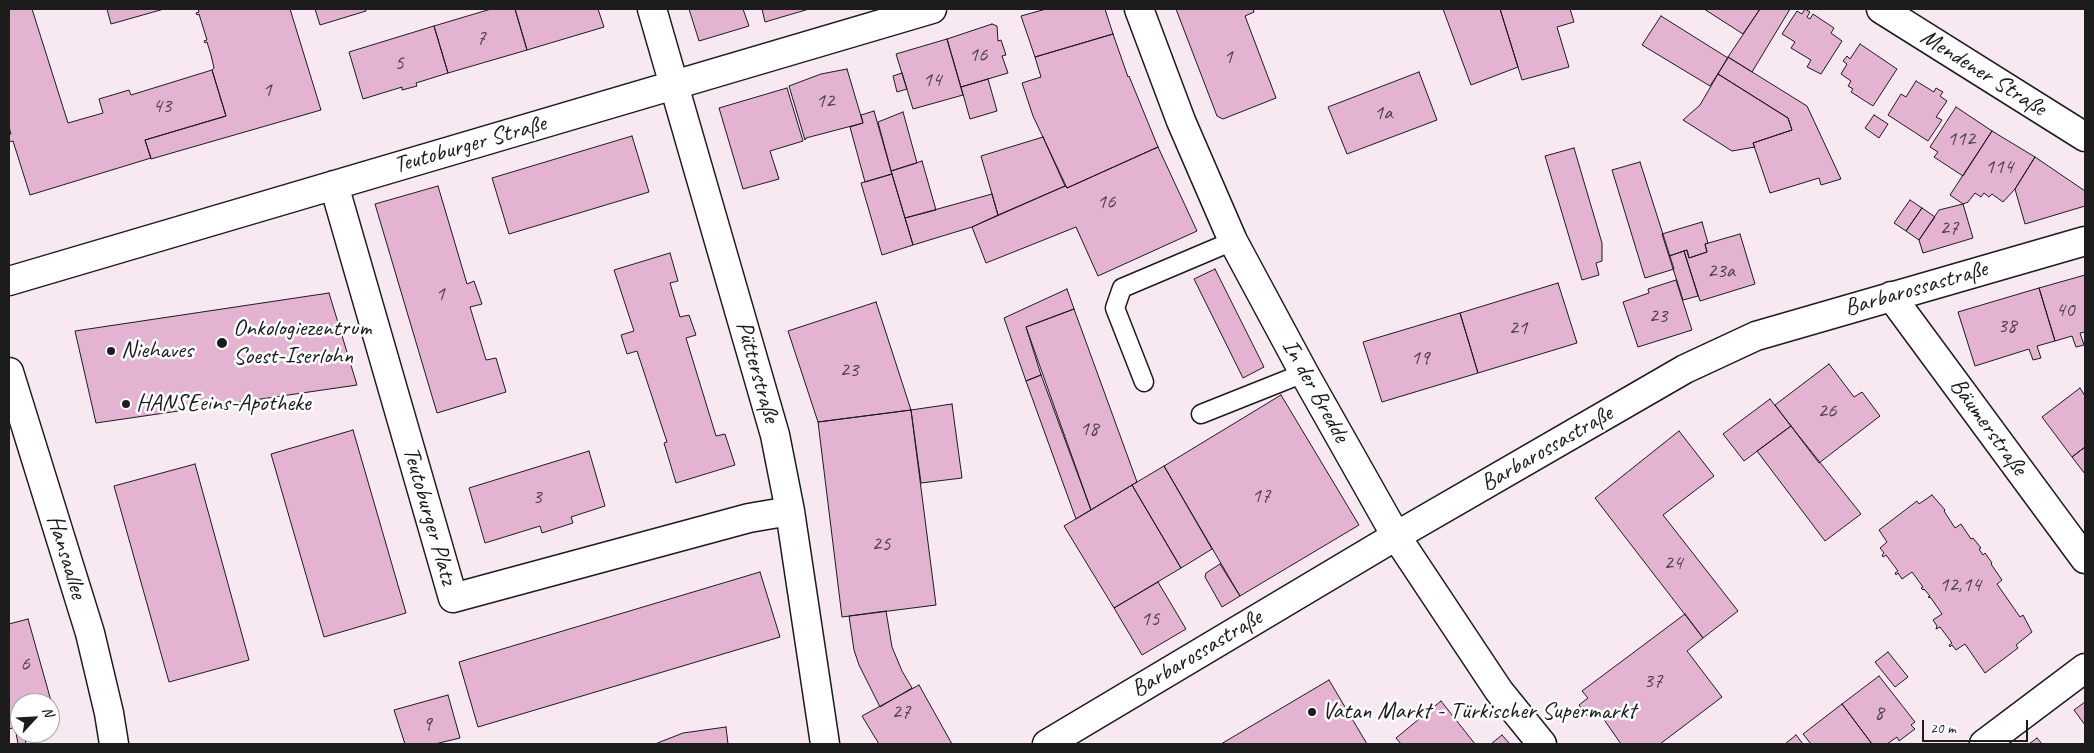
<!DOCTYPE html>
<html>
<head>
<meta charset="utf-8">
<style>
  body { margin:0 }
  #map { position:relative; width:2094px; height:753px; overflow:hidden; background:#f7e8f2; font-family:Caveat,sans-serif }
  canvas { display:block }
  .frame { position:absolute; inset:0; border:10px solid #1c1c1c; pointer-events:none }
  .north { position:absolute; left:10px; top:693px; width:50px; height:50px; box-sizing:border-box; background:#fff; border:1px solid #a4a4a4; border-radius:50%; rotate:65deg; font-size:14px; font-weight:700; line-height:20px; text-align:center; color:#1c1c1c }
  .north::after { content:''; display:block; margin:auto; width:18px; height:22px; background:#1c1c1c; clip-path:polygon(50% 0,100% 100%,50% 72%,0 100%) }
  .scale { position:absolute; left:1922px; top:720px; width:106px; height:22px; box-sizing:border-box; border:2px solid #1c1c1c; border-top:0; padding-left:6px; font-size:15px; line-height:18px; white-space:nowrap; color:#1c1c1c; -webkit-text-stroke:4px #fff; paint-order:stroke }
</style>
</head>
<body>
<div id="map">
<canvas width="2094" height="753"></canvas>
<div class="frame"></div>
<div class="north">N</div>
<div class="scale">20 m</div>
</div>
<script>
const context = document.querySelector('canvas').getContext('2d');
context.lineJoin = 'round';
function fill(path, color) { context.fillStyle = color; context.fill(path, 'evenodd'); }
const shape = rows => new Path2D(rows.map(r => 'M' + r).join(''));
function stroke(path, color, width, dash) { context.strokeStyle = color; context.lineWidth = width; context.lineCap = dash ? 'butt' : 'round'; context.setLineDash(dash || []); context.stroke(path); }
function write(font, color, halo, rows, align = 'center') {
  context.font = font + ' Caveat,sans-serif'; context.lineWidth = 5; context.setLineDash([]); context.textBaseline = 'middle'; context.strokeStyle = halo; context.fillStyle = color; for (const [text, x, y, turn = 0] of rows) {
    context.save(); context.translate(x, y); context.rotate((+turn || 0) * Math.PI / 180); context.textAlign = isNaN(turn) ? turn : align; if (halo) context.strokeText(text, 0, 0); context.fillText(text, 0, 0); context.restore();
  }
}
const building = shape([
  [9,9,32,9,68,123,103,113,99,99,129,90,131,95,212,70,226,116,145,140,151,158,30,195,13,141,9,142,9,134,11,134,9,127,9,9],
  [107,9,164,9,111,24,107,9],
  [198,9,290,9,321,110,151,159,145,140,226,116,212,70,214,68,211,55,207,42,205,43,204,41,207,40,199,14,197,15,196,13,199,12,198,9],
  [315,9,365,9,366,11,320,25,315,9],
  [491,9,515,9,527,50,448,73,434,26,491,9],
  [515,9,598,9,604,27,527,50,515,9],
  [689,9,743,9,749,26,699,41,689,9],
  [762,9,809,9,765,22,762,9],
  [1046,9,1105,9,1113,34,1035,57,1021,16,1046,9],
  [1176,9,1253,9,1254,12,1245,16,1276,98,1223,119,1217,116,1176,9],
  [1443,9,1500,9,1518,67,1471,85,1443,9],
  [1500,9,1570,9,1574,22,1557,27,1569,67,1522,80,1500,9],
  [1704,9,1760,9,1743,34,1704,9],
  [1760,9,1790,9,1752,72,1728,57,1760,9],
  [1805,9,1810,12,1807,17,1810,19,1813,14,1834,28,1831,33,1842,41,1821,74,1807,67,1811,60,1791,48,1795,42,1782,34,1797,11,1802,14,1805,9],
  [1661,16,1728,58,1710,86,1642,45,1661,16],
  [992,24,997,26,998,41,1001,40,1006,55,1002,56,1008,73,961,87,947,39,992,24],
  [434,26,448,73,416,83,417,86,402,90,402,87,363,99,349,52,434,26],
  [1113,34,1128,77,1129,76,1158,147,1067,188,1033,116,1022,83,1041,77,1035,57,1113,34],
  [947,39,963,95,913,109,896,54,947,39],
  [1860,44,1897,69,1873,106,1851,92,1853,89,1848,86,1851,81,1841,74,1847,64,1843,61,1847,56,1850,59,1860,44],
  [1728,57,1807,106,1841,179,1821,185,1819,178,1770,193,1753,143,1792,130,1788,118,1718,74,1728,57],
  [847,69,863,123,806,138,805,140,789,86,821,74,847,69],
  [1419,72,1437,120,1347,154,1328,107,1419,72],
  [902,73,907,89,897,92,893,76,902,73],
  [1718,74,1788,118,1792,130,1753,143,1755,147,1732,151,1683,120,1700,105,1718,74],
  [988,79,997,111,970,119,961,87,988,79],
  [1916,81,1934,92,1936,88,1943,92,1940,96,1947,101,1936,117,1942,120,1928,141,1888,115,1901,94,1906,97,1916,81],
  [787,88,803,141,770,151,779,179,743,189,719,108,787,88],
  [1956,107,1992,131,1963,176,1934,157,1938,152,1930,147,1956,107],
  [874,111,892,174,865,182,850,127,863,123,861,115,874,111],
  [903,112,917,163,891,171,878,122,903,112],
  [1874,115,1888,124,1879,138,1865,128,1874,115],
  [1992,131,2035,157,2015,189,2003,202,1992,194,1989,197,1984,193,1981,197,1975,193,1968,202,1963,204,1950,195,1992,131],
  [632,136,649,192,509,234,492,178,632,136],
  [1043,137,1065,186,998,215,981,156,1043,137],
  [1158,147,1197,231,1098,276,1076,227,986,263,972,227,1065,186,1067,188,1158,147],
  [1574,148,1602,243,1602,261,1596,263,1599,275,1582,280,1545,156,1574,148],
  [2035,157,2085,191,2085,206,2025,224,2015,189,2035,157],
  [922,161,936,210,905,218,891,171,922,161],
  [1640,162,1674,269,1645,278,1612,170,1640,162],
  [892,174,913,245,882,255,861,183,892,174],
  [438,186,467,284,474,281,482,304,470,307,486,360,496,358,506,392,437,413,375,204,438,186],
  [992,194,998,215,972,227,913,245,905,218,992,194],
  [1910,200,1922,208,1906,231,1894,223,1910,200],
  [1963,204,1973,238,1923,253,1919,240,1939,210,1963,204],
  [1922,208,1935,217,1919,240,1906,231,1922,208],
  [1702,222,1708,243,1705,244,1707,252,1689,258,1687,250,1669,256,1662,234,1702,222],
  [1740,234,1755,284,1700,301,1684,251,1687,250,1689,258,1707,252,1705,244,1740,234],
  [1684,251,1698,296,1683,300,1669,256,1684,251],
  [670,253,678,281,670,283,680,317,689,315,696,335,686,338,716,436,725,434,735,465,676,483,664,443,667,442,637,351,627,354,621,335,634,331,614,270,670,253],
  [1215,269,1264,367,1243,378,1194,279,1215,269],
  [2085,275,2085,332,2080,333,2084,345,2076,347,2072,336,2055,341,2039,288,2085,275],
  [1676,280,1692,330,1638,347,1623,302,1649,293,1648,289,1676,280],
  [1558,283,1577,343,1478,373,1460,313,1558,283],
  [2039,288,2055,341,2037,346,2041,358,2033,360,2029,349,1975,366,1958,312,2039,288],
  [1067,289,1074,309,1026,327,1041,375,1026,381,1004,318,1067,289],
  [329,293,357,385,96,423,75,331,329,293],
  [876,302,911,410,818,422,788,331,876,302],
  [1074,309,1137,482,1091,510,1026,327,1074,309],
  [1460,313,1478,373,1382,402,1363,342,1460,313],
  [1829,364,1854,397,1862,392,1880,416,1819,463,1775,405,1829,364],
  [1041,375,1091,510,1076,519,1026,381,1041,375],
  [2080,388,2085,396,2085,447,2072,457,2042,417,2080,388],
  [1281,395,1359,525,1240,596,1164,466,1281,395],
  [1770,399,1791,426,1744,461,1723,434,1770,399],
  [952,404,962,478,921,483,911,410,952,404],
  [911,410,936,605,842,617,818,422,911,410],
  [1791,426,1861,514,1825,541,1757,451,1791,426],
  [353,430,406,613,324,637,271,454,353,430],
  [1679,431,1714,476,1663,515,1738,611,1703,638,1595,498,1679,431],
  [2085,447,2085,474,2072,457,2085,447],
  [589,451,605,506,571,517,573,523,542,533,540,526,485,543,469,488,589,451],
  [195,464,249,660,169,682,114,486,195,464],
  [1164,466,1212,549,1181,568,1132,485,1164,466],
  [1132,485,1181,568,1114,608,1064,526,1132,485],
  [1932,495,1945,510,1944,511,1955,528,1961,524,1971,539,1973,538,1981,548,1979,549,1983,555,1985,553,1992,563,1991,564,2002,580,1997,584,2020,617,2023,615,2032,632,2016,645,2018,648,1985,673,1965,644,1956,650,1952,645,1950,647,1949,645,1952,643,1940,627,1936,629,1937,626,1933,620,1942,614,1931,598,1928,597,1930,596,1924,589,1923,590,1921,588,1923,587,1912,572,1902,579,1898,573,1896,575,1895,573,1898,571,1886,555,1883,557,1882,555,1884,553,1880,548,1887,542,1879,530,1917,501,1919,504,1932,495],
  [1220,564,1240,596,1222,607,1205,577,1206,573,1220,564],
  [760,572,780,637,478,727,459,662,760,572],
  [1158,582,1186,629,1142,655,1114,608,1158,582],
  [886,611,892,647,902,671,912,688,880,707,859,665,854,650,849,616,886,611],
  [1685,614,1703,638,1687,651,1722,697,1660,744,1621,744,1598,711,1589,718,1579,705,1588,698,1582,691,1685,614],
  [28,619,55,715,50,717,50,703,20,703,20,726,9,729,9,624,28,619],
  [1888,652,1908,677,1895,687,1875,662,1888,652],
  [1879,676,1915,722,1911,725,1915,729,1899,741,1897,737,1887,744,1872,744,1842,704,1879,676],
  [1329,680,1367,744,1221,744,1329,680],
  [919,685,952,744,879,744,862,716,919,685],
  [448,695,460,738,435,744,405,744,394,710,448,695],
  [1441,701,1475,744,1401,744,1396,738,1441,701],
  [2085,702,2085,725,2074,710,2085,702],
  [1842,704,1872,744,1811,744,1803,734,1842,704],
  [20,726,20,733,24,733,26,744,18,744,15,727,20,726],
  [726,727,728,744,655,744,683,733,726,727],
  [1502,735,1510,744,1491,744,1502,735],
  [1796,735,1803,744,1785,744,1796,735],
  [2037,738,2042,744,2029,744,2037,738]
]);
fill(building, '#e4b3d2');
stroke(building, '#1c1c1c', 1);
const service = shape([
  [1144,382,1115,308,1122,288,1233,241],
  [1201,414,1304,373]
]);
const minor = shape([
  [652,9,775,435,790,511,825,744],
  [1139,9,1181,121,1233,241,1304,373,1396,536,1499,691,1542,744],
  [334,185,453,598,749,518,790,511],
  [9,281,932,9],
  [1891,296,2085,559],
  [9,372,90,633,109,713,114,744],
  [1047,744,1396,536,1685,369,1756,336,2085,241],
  [1984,744,2085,668]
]);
const secondary = shape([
  [1881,9,2085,137]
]);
stroke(service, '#1c1c1c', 21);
stroke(minor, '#1c1c1c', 31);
stroke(secondary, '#1c1c1c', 31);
stroke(service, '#fff', 18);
stroke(minor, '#fff', 28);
stroke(secondary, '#fff', 28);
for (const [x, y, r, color] of [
  [222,343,6,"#1c1c1c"],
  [111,351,5,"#1c1c1c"],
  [126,404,5,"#1c1c1c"],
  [1312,712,5,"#1c1c1c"]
]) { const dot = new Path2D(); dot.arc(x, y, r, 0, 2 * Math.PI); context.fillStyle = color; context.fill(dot); stroke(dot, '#fff', 2); }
write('21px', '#4e424a', null, [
  ["7",481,38],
  ["16",978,55],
  ["1",1228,57],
  ["5",399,63],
  ["14",932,80],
  ["1",267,90],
  ["12",825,101],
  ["43",162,106],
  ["1a",1383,113],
  ["112",1961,139],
  ["114",1999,167],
  ["16",1106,202],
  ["27",1949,228],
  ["23a",1721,271],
  ["1",440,294],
  ["40",2065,310],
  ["23",1658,316],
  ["38",2007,326],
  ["21",1518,328],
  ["19",1420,358],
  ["23",849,370],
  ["26",1827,411],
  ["18",1089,429],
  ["17",1261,496],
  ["3",537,497],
  ["25",881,544],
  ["24",1673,563],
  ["12,14",1960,585],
  ["15",1150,619],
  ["6",25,664],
  ["37",1653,681],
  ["27",901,712],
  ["8",1879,713],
  ["9",427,724]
]);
write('24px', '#1c1c1c', '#fff', [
  ["Mendener Straße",1983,73,32],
  ["Teutoburger Straße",470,145,-16],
  ["Barbarossastraße",1916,289,-16],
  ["Pütterstraße",757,372,74],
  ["In der Bredde",1315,391,61],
  ["Bäumerstraße",1988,427,54],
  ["Barbarossastraße",1547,449,-30],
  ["Teutoburger Platz",429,516,74],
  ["Hansaallee",66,557,73],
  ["Barbarossastraße",1197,654,-31]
]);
write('24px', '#1c1c1c', '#fff', [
  ["Onkologiezentrum",233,329],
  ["Soest-Iserlohn",233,357],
  ["Niehaves",121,351],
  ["HANSEeins-Apotheke",136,404],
  ["Vatan Markt - Türkischer Supermarkt",1322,712]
], 'left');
</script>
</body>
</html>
